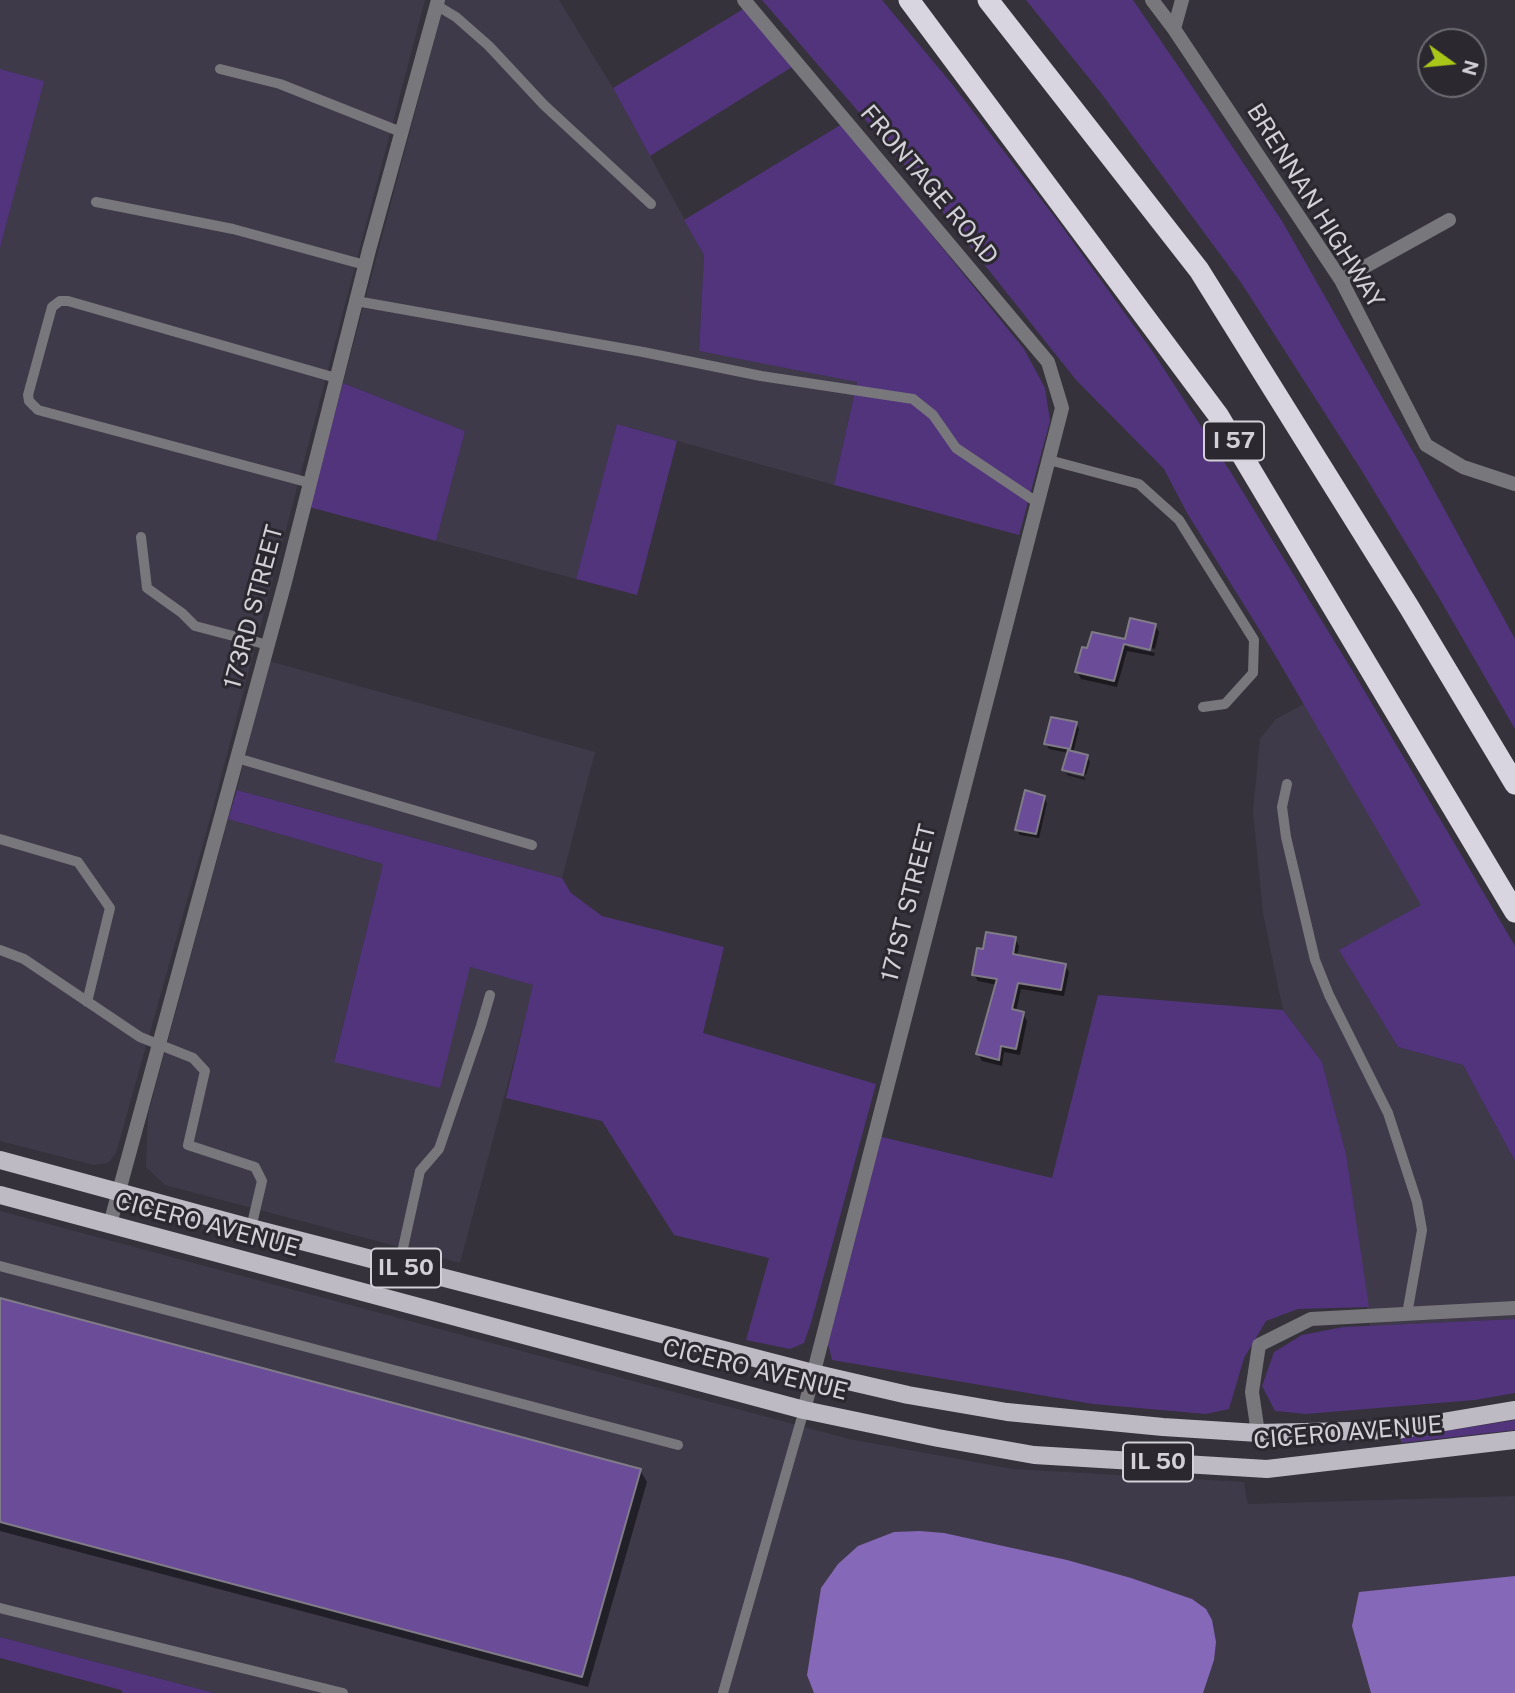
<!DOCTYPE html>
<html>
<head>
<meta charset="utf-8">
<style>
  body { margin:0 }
  #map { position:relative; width:1515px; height:1693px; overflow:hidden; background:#35323b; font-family:"Public Sans",sans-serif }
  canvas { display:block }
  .north { position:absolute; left:1417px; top:28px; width:70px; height:70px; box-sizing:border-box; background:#2b2830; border:2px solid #6e6c73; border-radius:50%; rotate:105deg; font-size:19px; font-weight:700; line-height:28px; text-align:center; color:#d3d1d7 }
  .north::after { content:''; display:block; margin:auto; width:24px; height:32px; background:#a9c719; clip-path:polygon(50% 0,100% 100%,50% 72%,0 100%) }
</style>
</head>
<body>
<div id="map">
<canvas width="1515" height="1693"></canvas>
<div class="north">N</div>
</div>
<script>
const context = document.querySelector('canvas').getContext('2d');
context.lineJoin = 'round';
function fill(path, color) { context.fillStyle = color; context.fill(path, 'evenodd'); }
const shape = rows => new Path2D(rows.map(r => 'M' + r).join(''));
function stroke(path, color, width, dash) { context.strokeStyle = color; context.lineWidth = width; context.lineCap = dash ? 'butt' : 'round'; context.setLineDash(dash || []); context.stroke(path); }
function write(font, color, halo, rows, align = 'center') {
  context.font = font + ' "Public Sans",sans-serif'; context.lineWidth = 6; context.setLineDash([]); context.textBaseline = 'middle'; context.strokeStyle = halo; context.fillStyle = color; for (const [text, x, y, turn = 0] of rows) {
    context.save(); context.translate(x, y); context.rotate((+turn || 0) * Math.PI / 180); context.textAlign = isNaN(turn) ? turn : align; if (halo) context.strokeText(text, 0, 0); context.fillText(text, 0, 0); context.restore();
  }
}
fill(shape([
  [0,0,425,0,210,819,116,1153,108,1163,94,1165,0,1141,0,248,43,82,0,69],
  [445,0,559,0,613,88,704,255,699,351,857,381,834,485,617,424,576,579,436,541,465,431,343,383],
  [269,661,595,752,562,878,237,790],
  [1304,704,1422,905,1340,950,1398,1047,1463,1065,1515,1161,1515,1319,1370,1326,1346,1154,1322,1062,1283,1010,1263,913,1253,811,1260,739,1276,719],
  [228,819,383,864,334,1061,470,967,534,985,460,1263,165,1185,146,1167,148,1114],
  [0,1211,849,1439,1013,1469,1244,1482,1248,1504,1515,1496,1515,1693,215,1693,0,1637]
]), '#3f3a49');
fill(shape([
  [762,0,882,0,952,84,1060,224,1153,352,1230,471,1355,675,1515,946,1515,1161,1463,1065,1398,1047,1339,950,1421,905,1272,650,1187,513,1164,469,1076,380,914,176],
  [1026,0,1133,0,1189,82,1282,221,1416,457,1515,639,1515,729,1438,596,1360,468,1242,284,1101,93],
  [745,8,792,67,650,156,613,88],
  [0,69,44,81,0,248],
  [842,124,1024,349,1045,388,1050,421,1019,535,834,485,857,382,699,351,704,255,684,220],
  [343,383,465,431,436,541,309,507],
  [617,424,677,441,637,595,576,579],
  [237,790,562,878,571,893,602,916,724,947,703,1033,876,1084,811,1323,804,1343,790,1349,746,1340,769,1258,674,1235,602,1121,506,1098,533,985,470,967,440,1088,334,1062,383,864,228,819],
  [1098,995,1283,1010,1322,1062,1346,1154,1369,1307,1298,1309,1266,1321,1244,1358,1229,1409,1206,1414,1093,1404,832,1360,827,1340,878,1136,1052,1178],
  [1515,1319,1515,1393,1475,1400,1306,1414,1275,1411,1262,1386,1274,1352,1302,1335,1343,1327],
  [1515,1420,1515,1430,1401,1443,1401,1438],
  [0,1637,215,1693,123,1693,121,1690,0,1658]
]), '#51347b');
fill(shape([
  [920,1531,944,1533,1067,1560,1131,1578,1192,1599,1206,1609,1212,1620,1216,1642,1214,1660,1203,1693,814,1693,807,1675,821,1588,838,1564,858,1546,894,1532],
  [1515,1576,1515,1693,1371,1693,1352,1626,1359,1592]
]), '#8668b8');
fill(shape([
  [1155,625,1159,632,1155,649,1128,643,1128,647,1155,653,1154,656,1127,651,1117,687,1081,679,1077,671,1089,650,1126,641],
  [1076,724,1079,729,1073,753,1087,757,1090,762,1086,775,1066,769,1066,772,1064,769,1069,753,1049,749,1046,744],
  [1066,773,1085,778,1085,780,1067,775],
  [1044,797,1047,803,1039,838,1020,835,1017,830],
  [1015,939,1019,946,1017,957,1065,965,1069,972,1064,996,1021,989,1016,1012,1023,1014,1027,1021,1020,1055,1004,1052,1002,1066,982,1061,978,1054,997,985,978,981,974,975,984,951],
  [0,1300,640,1470,647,1482,588,1687,0,1531]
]), '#0007');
const building = shape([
  [1130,618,1156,624,1150,650,1124,644,1114,681,1075,672,1082,647,1087,648,1092,632,1125,639,1130,618],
  [1051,717,1077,722,1070,749,1044,744,1051,717],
  [1068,750,1088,755,1083,775,1062,770,1068,750],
  [1025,790,1045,796,1036,834,1015,830,1025,790],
  [986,932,1016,937,1013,954,1066,964,1061,990,1018,983,1012,1009,1024,1012,1016,1049,1001,1046,999,1060,976,1054,997,979,972,975,977,948,983,949,986,932],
  [0,1298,641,1469,582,1677,0,1522,0,1298]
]);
fill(building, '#6a4c99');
stroke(building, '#807c87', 2);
stroke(shape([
  [436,5,456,17,489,46,544,105,651,204],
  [220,69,280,84,401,132],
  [96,202,233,229,365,265],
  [356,301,643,352,761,376,913,399,933,415,956,448,1038,503],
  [1049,460,1139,484,1179,520,1254,640,1253,673,1225,704,1203,707],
  [310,483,38,410,29,401,28,395,52,307,60,301,68,301,336,378],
  [141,537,147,588,182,613,195,626,268,645],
  [237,758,532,845],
  [1287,784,1282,807,1286,837,1315,960,1329,995,1388,1113,1417,1202,1422,1230,1407,1314],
  [0,839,78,862,110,908,87,1002],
  [0,950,24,959,140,1037,193,1058,205,1071,188,1145,255,1167,262,1181,251,1228],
  [0,1266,678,1445],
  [399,1266,420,1171,439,1149,481,1026,490,995],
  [0,1608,343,1693],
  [723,1693,804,1410]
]), '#78777c', 10);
stroke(shape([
  [744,0,1048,362,1062,408,804,1410],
  [1152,0,1174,29,1341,280,1426,445,1463,467,1515,484],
  [1174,29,1182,0],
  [1341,280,1449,220],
  [110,1224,285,582,369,250,438,0],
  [1258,1433,1252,1392,1259,1345,1311,1319,1515,1308]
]), '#78777c', 14);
stroke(shape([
  [0,1160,251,1228,813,1373,908,1395,1007,1412,1163,1427,1258,1433,1396,1430,1515,1410],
  [0,1195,804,1410,938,1438,1034,1455,1267,1469,1515,1440]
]), '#bdbac3', 18);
stroke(shape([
  [909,0,1218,415,1515,912],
  [988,0,1199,270,1409,607,1515,784]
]), '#d8d4e0', 21);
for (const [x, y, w] of [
  [1234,441,60],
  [406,1268,70],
  [1158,1462,70]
]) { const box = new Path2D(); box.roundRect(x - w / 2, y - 19.5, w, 39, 5); context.fillStyle = '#2b2830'; context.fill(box); stroke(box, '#d3d1d7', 2); }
write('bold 23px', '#d3d1d7', null, [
  ["I 57",1234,441],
  ["IL 50",406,1268],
  ["IL 50",1158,1462]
]);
write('24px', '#d3d1d7', '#2b2830', [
  ["FRONTAGE ROAD",929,185,50],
  ["BRENNAN HIGHWAY",1315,206,58],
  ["173RD STREET",254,607,-75],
  ["171ST STREET",909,903,-76],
  ["CICERO AVENUE",207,1225,15],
  ["CICERO AVENUE",755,1370,14],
  ["CICERO AVENUE",1348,1433,-5]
]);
</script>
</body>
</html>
